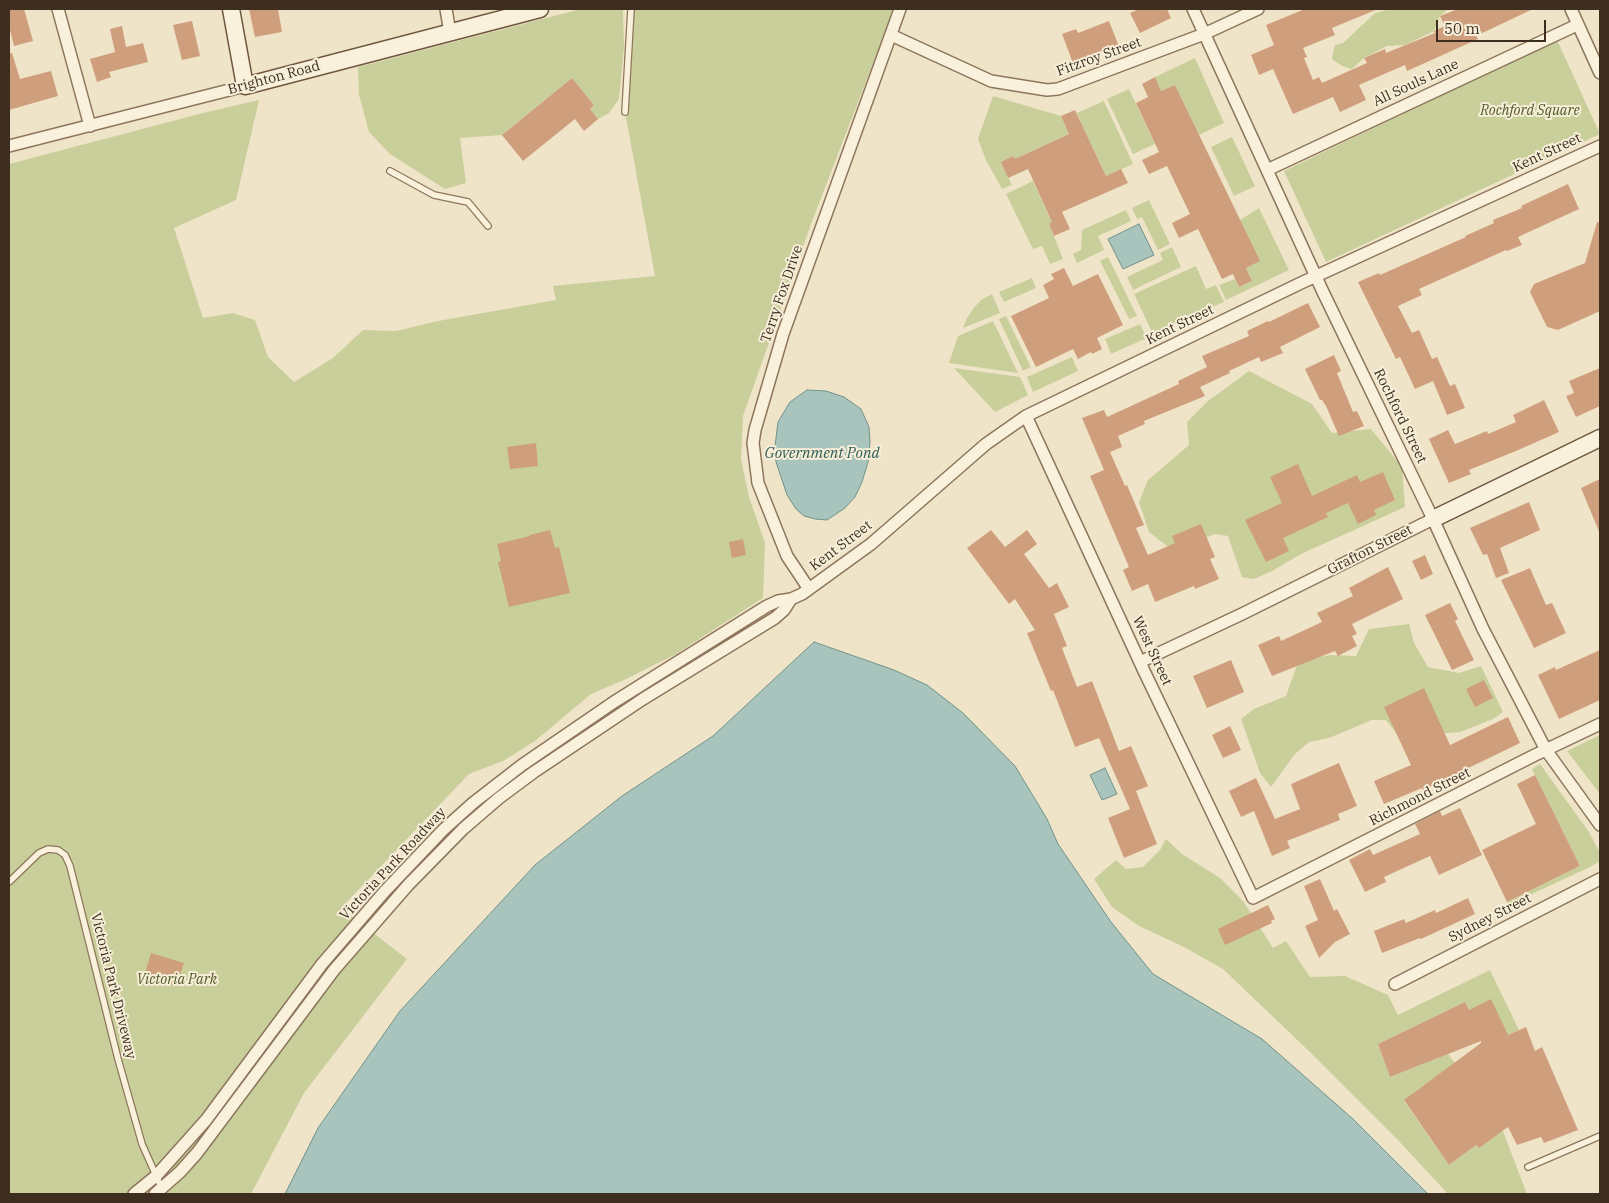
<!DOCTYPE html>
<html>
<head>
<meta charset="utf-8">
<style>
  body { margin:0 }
  #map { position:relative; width:1609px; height:1203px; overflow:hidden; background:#f0e4c8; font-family:"IBM Plex Serif",serif }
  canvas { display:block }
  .frame { position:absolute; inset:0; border:10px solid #3d2e20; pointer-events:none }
  .scale { position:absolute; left:1436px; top:20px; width:110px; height:22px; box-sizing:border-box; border:2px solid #3d2e20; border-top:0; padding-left:6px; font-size:15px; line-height:18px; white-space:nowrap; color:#3d2e20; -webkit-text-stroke:4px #f7eed8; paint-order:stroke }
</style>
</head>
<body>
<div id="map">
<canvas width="1609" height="1203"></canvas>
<div class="frame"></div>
<div class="scale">50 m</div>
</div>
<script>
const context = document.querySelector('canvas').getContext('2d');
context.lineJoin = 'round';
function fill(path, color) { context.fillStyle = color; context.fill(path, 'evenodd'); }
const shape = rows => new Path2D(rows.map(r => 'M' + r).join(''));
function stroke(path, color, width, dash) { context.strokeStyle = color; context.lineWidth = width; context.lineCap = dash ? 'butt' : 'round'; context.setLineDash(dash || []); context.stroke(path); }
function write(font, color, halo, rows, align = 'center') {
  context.font = font + ' "IBM Plex Serif",serif'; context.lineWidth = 4; context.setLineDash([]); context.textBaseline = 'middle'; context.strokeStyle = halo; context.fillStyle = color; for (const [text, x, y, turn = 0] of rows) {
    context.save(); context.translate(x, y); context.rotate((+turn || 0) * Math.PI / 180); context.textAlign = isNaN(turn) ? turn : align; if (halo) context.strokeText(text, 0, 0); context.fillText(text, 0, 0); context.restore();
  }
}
fill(shape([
  [581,9,623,9,624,47,619,99,609,113,598,119,590,109,594,105,572,78,502,135,460,138,466,183,445,189,390,154,369,132,359,95,358,67],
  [631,9,894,9,811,224,743,416,741,459,749,497,765,543,763,598,676,654,624,680,591,694,535,741,503,761,469,774,341,908,407,959,304,1093,251,1194,9,1194,9,164,199,114,259,100,236,200,174,228,203,318,233,313,255,320,268,357,294,382,333,358,363,330,396,331,438,321,556,300,553,286,655,276,625,112],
  [1391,9,1448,9,1440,16,1434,31,1405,45,1387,46,1364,58,1352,69,1342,66,1332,59,1335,45,1343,43,1375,13],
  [1557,40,1600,134,1326,262,1284,171],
  [1195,58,1224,123,1199,135,1175,85,1161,91,1155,77],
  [1129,89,1155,144,1133,154,1107,99],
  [993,96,1061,116,1069,134,1021,156,1023,160,1017,163,1013,156,1001,162,1012,185,1002,189,986,160,978,139],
  [1104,101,1133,164,1106,176,1083,127,1076,124,1081,122,1077,113],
  [1232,137,1255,186,1234,196,1211,147],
  [1033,181,1050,218,1051,217,1053,222,1049,224,1063,259,1050,264,1042,246,1033,249,1006,194],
  [1149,200,1170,244,1158,250,1142,217,1137,219,1132,208],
  [1259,208,1289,270,1226,300,1219,285,1235,279,1239,287,1252,281,1246,268,1259,261,1240,220],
  [1126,210,1131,221,1098,236,1104,250,1077,263,1073,254,1081,250,1082,230],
  [1172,247,1181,267,1133,290,1127,277,1163,260,1160,253],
  [1108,257,1137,316,1129,319,1100,261],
  [1196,266,1206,289,1216,285,1224,302,1153,334,1134,294],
  [1032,278,1036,288,1004,302,999,292],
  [992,294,1000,313,963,328,967,318,973,309,981,300],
  [1006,316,1031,367,1023,371,999,319],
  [993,321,1018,373,949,363,958,336],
  [1140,324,1147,338,1111,354,1105,339],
  [1072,357,1078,371,1033,392,1027,377],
  [954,368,1020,377,1028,395,995,412],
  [1249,371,1312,404,1332,433,1371,429,1402,467,1405,507,1301,554,1272,571,1254,579,1242,577,1228,536,1215,534,1172,550,1149,532,1139,502,1148,480,1189,445,1187,422,1208,401],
  [1409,624,1414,643,1428,667,1459,673,1481,666,1503,712,1493,719,1460,732,1399,737,1386,720,1372,720,1329,738,1309,742,1295,754,1271,787,1260,773,1241,719,1254,709,1286,696,1298,662,1330,655,1356,656,1369,629],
  [1600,735,1600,794,1567,751],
  [1540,764,1589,832,1600,853,1600,861,1590,867,1508,905,1507,902,1580,866,1532,769],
  [1166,839,1182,854,1220,878,1243,901,1273,948,1286,941,1310,977,1345,976,1388,995,1398,1015,1490,970,1519,1030,1508,1035,1469,1010,1465,1002,1378,1044,1390,1077,1448,1054,1455,1063,1404,1101,1449,1165,1476,1145,1479,1148,1501,1126,1527,1194,1448,1194,1397,1139,1313,1055,1223,969,1182,946,1139,926,1112,907,1094,879,1116,860,1126,869,1143,867,1160,850]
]), '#c9cf9b');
const water = shape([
  [1139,224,1154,255,1123,269,1108,239,1139,224],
  [807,390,826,391,844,397,861,409,869,427,870,442,868,462,862,482,855,497,845,508,827,520,815,519,804,516,796,509,787,495,776,462,775,446,778,422,790,402,807,390],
  [814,642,894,670,927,685,963,713,1015,766,1047,819,1058,844,1111,922,1153,974,1262,1039,1353,1119,1428,1194,285,1194,318,1128,400,1011,535,865,622,796,713,736,814,642],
  [1105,768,1117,794,1102,800,1090,775,1105,768]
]);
fill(water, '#a9c4bc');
stroke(water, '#6f938a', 1);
fill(shape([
  [9,9,24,9,33,41,14,46,9,26],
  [249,9,278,9,282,32,255,37],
  [1139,9,1167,9,1171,18,1140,33,1130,13],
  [1305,9,1378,9,1332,28,1335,35,1303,48,1307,57,1304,58,1313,80,1319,77,1322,83,1367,63,1364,58,1385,49,1386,53,1435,33,1434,31,1445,26,1440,16,1458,9,1533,9,1476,36,1478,39,1436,58,1407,71,1405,65,1359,85,1366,100,1340,112,1333,97,1293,114,1273,69,1259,75,1251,55,1274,45,1266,25],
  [192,21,200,56,182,60,173,25],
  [1109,21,1120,49,1105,55,1103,51,1073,63,1062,34,1076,29,1078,33],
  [122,26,126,47,143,43,148,62,109,72,111,77,97,82,90,59,115,52,110,29],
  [9,53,12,53,20,79,51,71,58,96,9,110],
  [1155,77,1161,91,1175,85,1260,261,1246,268,1252,281,1239,287,1233,274,1222,279,1198,229,1179,238,1172,223,1190,214,1167,166,1149,174,1142,160,1159,152,1136,103,1148,97,1142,84],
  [572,78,594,105,590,109,598,119,584,131,575,119,523,161,502,135],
  [1075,110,1106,176,1121,169,1128,183,1062,212,1070,229,1054,236,1049,224,1052,222,1028,169,1008,178,1001,162,1013,156,1015,159,1069,134,1061,116],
  [1568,184,1579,209,1518,237,1522,245,1507,251,1506,250,1419,289,1422,295,1398,306,1412,333,1419,330,1432,359,1437,357,1450,386,1455,384,1465,408,1447,415,1433,381,1415,389,1400,357,1396,359,1358,282,1379,273,1380,275,1466,237,1465,236,1494,223,1493,220,1522,208,1521,206],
  [1597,222,1600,223,1600,311,1558,330,1547,327,1530,292,1534,284,1585,263],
  [1064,268,1073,286,1098,274,1123,325,1097,338,1102,349,1092,354,1091,352,1078,359,1073,349,1036,367,1011,316,1049,298,1043,285,1054,279,1051,274],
  [1308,303,1320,327,1280,347,1283,353,1261,362,1259,357,1229,371,1230,373,1200,387,1205,396,1144,421,1145,424,1118,436,1122,447,1110,452,1125,486,1127,485,1144,525,1136,528,1148,555,1175,543,1172,536,1201,524,1215,557,1210,559,1219,579,1195,589,1194,586,1155,602,1148,584,1132,591,1123,570,1129,567,1090,476,1104,470,1082,418,1104,410,1107,417,1179,384,1178,381,1207,367,1202,356,1249,336,1247,331,1268,321,1269,322],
  [1334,355,1341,371,1337,373,1353,412,1357,411,1364,426,1339,436,1326,406,1322,400,1320,400,1305,369],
  [1600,368,1600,406,1576,417,1566,396,1574,393,1569,381],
  [1544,400,1559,432,1516,451,1469,470,1471,474,1449,483,1429,439,1448,430,1455,444,1487,431,1488,434,1516,422,1513,415],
  [536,443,538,466,510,469,507,447],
  [1298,464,1312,496,1357,475,1360,482,1383,472,1395,500,1374,510,1376,515,1358,524,1348,503,1326,513,1328,517,1283,538,1289,551,1266,562,1245,520,1282,503,1270,477],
  [1600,479,1600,534,1581,488],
  [1529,502,1540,530,1500,548,1509,573,1496,578,1487,554,1483,555,1470,528],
  [550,530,555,548,559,547,570,593,509,607,498,562,501,561,497,544,530,536,530,535],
  [991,530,1005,547,1027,530,1037,544,1024,554,1049,588,1057,583,1069,607,1054,614,1067,646,1062,648,1077,687,1092,681,1119,751,1131,746,1148,786,1136,791,1157,844,1124,858,1108,818,1130,809,1099,738,1075,747,1053,690,1051,691,1027,633,1035,630,1015,599,1009,604,967,548],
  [743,539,746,555,732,558,729,542],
  [1425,555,1433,574,1421,580,1412,561],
  [1388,567,1403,599,1352,624,1357,634,1352,636,1357,646,1338,656,1335,651,1272,676,1258,645,1279,636,1281,641,1322,622,1317,613,1353,596,1349,588],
  [1530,568,1546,605,1552,603,1566,633,1534,648,1501,580],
  [1450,603,1458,619,1455,621,1474,660,1452,670,1425,615],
  [1600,650,1600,700,1559,719,1538,675,1555,667,1556,670],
  [1231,660,1244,692,1207,708,1193,676],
  [1484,680,1493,698,1475,707,1466,689],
  [1424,688,1450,745,1508,717,1520,743,1423,790,1422,788,1384,804,1374,781,1411,765,1384,707],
  [1230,726,1241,750,1223,758,1212,735],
  [1339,763,1357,806,1338,814,1340,820,1287,841,1290,848,1272,856,1254,811,1241,817,1229,791,1256,778,1275,819,1300,809,1291,784],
  [1535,775,1580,866,1507,902,1482,850,1536,824,1517,784],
  [1460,808,1482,855,1439,875,1430,856,1384,877,1386,882,1365,892,1349,860,1370,849,1373,855,1420,834,1415,824,1440,811,1442,816],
  [1320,879,1334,911,1337,909,1350,934,1335,942,1319,958,1305,926,1318,920,1304,886],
  [1468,898,1475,914,1421,939,1420,938,1382,953,1374,931,1404,919,1406,923,1435,910,1436,913],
  [1268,905,1275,919,1271,921,1272,923,1225,945,1218,929],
  [151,953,184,963,176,986,144,976],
  [1491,999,1508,1035,1526,1027,1535,1051,1542,1047,1578,1130,1544,1143,1541,1137,1517,1145,1508,1127,1479,1148,1476,1145,1449,1165,1404,1100,1481,1043,1481,1041,1390,1077,1378,1044,1465,1002,1469,1010]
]), '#cf9f7d');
const lane = shape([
  [625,112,631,9],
  [390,171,434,195,468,202,488,226],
  [9,882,39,853,48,849,58,850,65,855,70,866,118,1059,142,1144,162,1189],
  [1528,1167,1600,1136]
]);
const street = shape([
  [58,9,90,126],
  [446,9,450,33],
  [1193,9,1323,292,1433,519,1483,629,1546,750,1600,825],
  [1571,9,1600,73],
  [891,35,991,81,1047,90,1058,89,1204,34,1258,9],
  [9,146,245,86],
  [1267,170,1577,25],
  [1026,416,1144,671,1253,898,1535,755,1600,724],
  [809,589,787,556,758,483,753,443,755,430,783,334,900,9],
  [1140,662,1242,614,1433,519],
  [1395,984,1600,879],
  [134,1194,156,1176,206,1120,322,964,385,891,443,830,473,803,522,765,614,702,767,606,778,601,791,599,802,594,871,544,986,444,1026,416,1301,283,1600,146],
  [155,1194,180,1172,197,1153,334,970,409,884,463,829,499,798,534,772,643,699,775,618,784,610,791,599]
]);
const secondary = shape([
  [231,9,245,86,540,9],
  [1433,519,1600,438]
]);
stroke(lane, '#8d765c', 8);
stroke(street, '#8d765c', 14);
stroke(secondary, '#6f573f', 19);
stroke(lane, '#faf1dc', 5.5);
stroke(street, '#faf1dc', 11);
stroke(secondary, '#faf1dc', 16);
write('14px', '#3d2e20', '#f7eed8', [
  ["Fitzroy Street",1099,57,-20],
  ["Brighton Road",274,78,-15],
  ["All Souls Lane",1416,83,-25],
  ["Kent Street",1547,153,-25],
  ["Terry Fox Drive",782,294,-71],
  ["Kent Street",1180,325,-26],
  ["Rochford Street",1400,416,64],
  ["Kent Street",841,546,-37],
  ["Grafton Street",1370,550,-27],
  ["West Street",1152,651,65],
  ["Richmond Street",1420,797,-27],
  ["Victoria Park Roadway",393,864,-47],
  ["Sydney Street",1490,918,-27],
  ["Victoria Park Driveway",113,986,76]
]);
write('italic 14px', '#4d5a26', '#f7eed8', [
  ["Rochford Square",1530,111],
  ["Victoria Park",177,980]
]);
write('italic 15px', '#2f5d5a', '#f7eed8', [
  ["Government Pond",822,454]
]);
</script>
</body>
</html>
